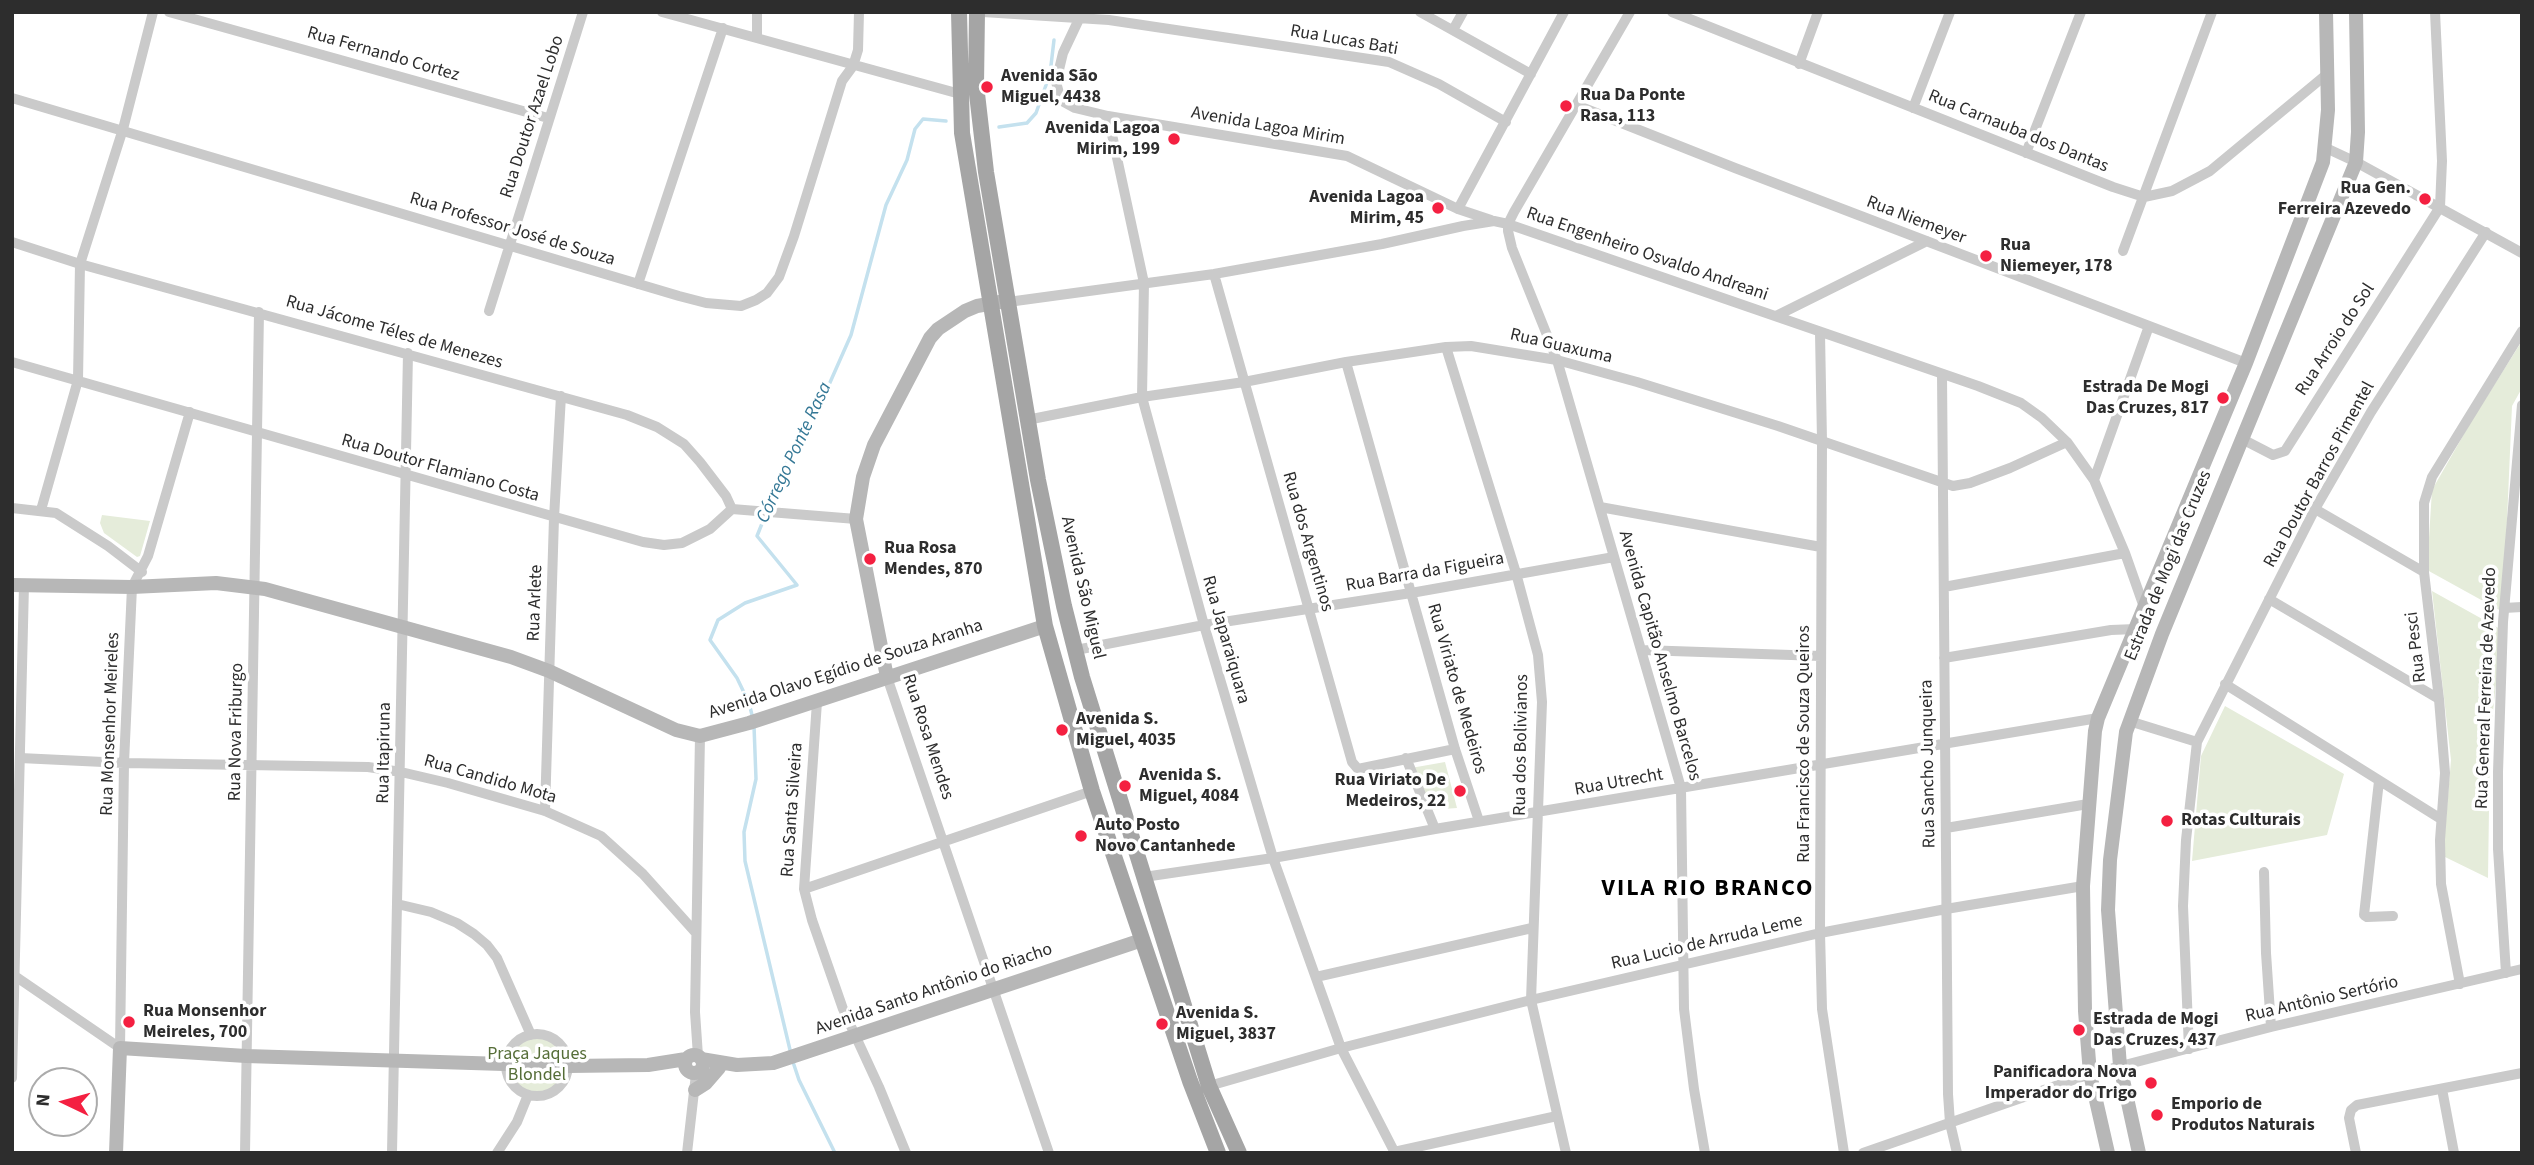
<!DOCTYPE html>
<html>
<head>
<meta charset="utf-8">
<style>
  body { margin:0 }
  #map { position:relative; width:2534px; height:1165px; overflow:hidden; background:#fff; font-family:"Source Sans 3",sans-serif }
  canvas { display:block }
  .frame { position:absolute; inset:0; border:14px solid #2d2d2d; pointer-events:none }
  .north { position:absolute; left:28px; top:1067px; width:70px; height:70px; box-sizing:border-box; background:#fff; border:2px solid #ababab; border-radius:50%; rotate:275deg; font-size:19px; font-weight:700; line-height:28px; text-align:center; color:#2d2d2d }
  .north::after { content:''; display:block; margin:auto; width:24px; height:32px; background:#f42041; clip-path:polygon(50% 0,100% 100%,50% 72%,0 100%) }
</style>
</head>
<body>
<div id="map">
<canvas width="2534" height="1165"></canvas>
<div class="frame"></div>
<div class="north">N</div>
</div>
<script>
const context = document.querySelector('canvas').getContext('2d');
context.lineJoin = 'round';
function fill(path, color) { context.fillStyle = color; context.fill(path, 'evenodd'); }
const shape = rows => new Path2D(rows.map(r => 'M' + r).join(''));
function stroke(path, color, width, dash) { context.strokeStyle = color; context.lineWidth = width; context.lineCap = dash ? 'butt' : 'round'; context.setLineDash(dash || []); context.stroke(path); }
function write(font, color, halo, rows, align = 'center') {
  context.font = font + ' "Source Sans 3",sans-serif'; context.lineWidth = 7; context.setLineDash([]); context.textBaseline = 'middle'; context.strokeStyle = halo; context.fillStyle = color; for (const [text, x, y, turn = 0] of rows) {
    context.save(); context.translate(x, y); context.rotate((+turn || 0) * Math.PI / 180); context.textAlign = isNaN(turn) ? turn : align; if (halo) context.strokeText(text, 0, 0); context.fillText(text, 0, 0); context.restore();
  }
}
fill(shape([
  [2522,341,2522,388,2512,406,2503,612,2427,570,2432,490,2472,420],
  [102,515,150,521,140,556,137,557,104,533,100,523],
  [2432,591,2502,630,2490,738,2488,878,2443,856,2451,760],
  [2225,706,2344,774,2327,835,2192,861,2201,756],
  [1445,762,1457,808,1429,810,1411,768],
  '507 1065a29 29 0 1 1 58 0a29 29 0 1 1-58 0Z'
]), '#e5ecda');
stroke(shape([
  [999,127,1027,123,1036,113,1050,74,1054,40],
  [753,719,749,703,737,678,710,640,718,620,745,603,797,585,757,536,786,464,824,396,851,335,886,205,907,160,915,129,923,119,946,121],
  [754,726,756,779,744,832,745,861,791,1054],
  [793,1062,799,1080,835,1153]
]), '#c4e1ee', 3.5);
stroke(shape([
  [169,12,548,118],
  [662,12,960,94],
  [983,12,1109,20,1389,62,1439,84,1506,122],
  [1420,12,1531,74],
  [1630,12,1514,212,1508,224,1508,231,1512,248,1557,360,1681,788,1684,1009,1694,1089,1705,1153],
  [1672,12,2113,187,2144,197,2172,191,2210,171,2327,74],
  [1080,17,1063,53,1056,82,1059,93,1064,102,1075,108,1108,116,1347,156,1458,209,1491,220],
  [1453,30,1463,12],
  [757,38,757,12],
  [1799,64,1818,12],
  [12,98,679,296,706,303,741,306,756,300,767,293,779,277,794,236,842,81,853,66,858,50,859,12],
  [1576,105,1735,168,2246,363],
  [1913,108,1950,12],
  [1108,116,1144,283,1142,397,1204,625,1273,858,1341,1048,1395,1153],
  [2326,148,2356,162,2522,253],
  [2026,153,2081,12],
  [1458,209,1564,12],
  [12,242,80,264,627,415,657,427,684,444,700,462,726,496,732,509],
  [2123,251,2212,12],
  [1214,274,1352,762,1358,769,1455,749],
  [638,284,723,28],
  [1008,302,1214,274,1382,244,1463,226,1494,221,1508,224,1978,386,2021,403,2042,418,2067,442,2094,480,2125,553,2144,607],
  [489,311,583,12],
  [1776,316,1927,241],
  [1820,333,1822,441,1820,933,1822,1009,1844,1153],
  [1446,347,1516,573,1538,655,1542,702,1531,1000,1566,1153],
  [12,362,643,542,664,545,682,543,710,529,732,509,856,519],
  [1346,362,1455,749,1479,821],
  [1942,374,1948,1094,1950,1123,1957,1153],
  [1027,420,1142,397,1244,382,1346,362,1446,347,1471,346,1557,360,1637,382,1778,426,1953,486,1970,483,2010,468,2067,442],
  [2242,439,2273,455,2285,451,2440,207,2442,161,2435,12],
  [2094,480,2149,326],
  [1600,507,1821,547],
  [12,508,56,513,108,546,142,572],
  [2315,509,2424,572],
  [41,510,78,380,80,264,123,129,153,12],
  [1944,587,2125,553],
  [2269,599,2439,699],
  [2504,608,2522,607],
  [1076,650,1204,625,1411,593,1614,557],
  [1642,650,1821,656],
  [1944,658,2111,630,2136,629],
  [887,677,1049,1153],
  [2225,684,2441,819],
  [817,702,804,889,812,920,843,1009,879,1087,906,1153],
  [2129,721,2197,742],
  [20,758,124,763,368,767,401,772,448,783,545,811,601,836,643,874,696,933],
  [1406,758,1435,829],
  [2379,781,2364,915,2367,917,2393,916],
  [545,811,554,518,561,396],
  [1946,828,2088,804],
  [2264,872,2266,953,2271,1027],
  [1144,877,1273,858,1435,829,2098,718],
  [804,889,1092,791],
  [397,904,431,912,457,923,474,934,487,945,497,958,531,1035],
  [2506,973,2498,849,2498,772,2503,622,2522,405],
  [12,974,120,1048],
  [1316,977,1532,928],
  [2460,984,2441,884,2440,840,2445,773,2439,699,2424,572,2424,503,2432,477,2522,331],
  '506 1065a31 31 0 1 1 62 0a31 31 0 1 1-62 0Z',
  [120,1048,124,763,132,587,148,556,190,412],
  [2189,1049,2183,906,2186,840,2197,742,2315,509,2371,412,2486,232],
  [698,1056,695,1012,700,736],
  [12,1078,24,585],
  [1209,1086,1341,1048,1531,1000,1820,933,1946,909,2083,886],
  [2442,1089,2454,1153],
  [1394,1152,1557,1116],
  [245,1153,259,312],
  [392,1153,408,353],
  [497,1153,517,1122,528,1095],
  [687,1153,696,1074],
  [1863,1153,2090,1074,2271,1027,2522,969],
  [2356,1153,2349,1118,2351,1110,2357,1105,2522,1073]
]), '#cacaca', 10);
stroke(shape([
  [12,585,132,587,216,583,265,589,511,657,549,671,676,730,700,736,749,723,1045,626],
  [887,677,856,519,863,477,874,445,930,338,938,329,965,311,977,306,1000,302],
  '685 1064a9 9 0 1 1 18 0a9 9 0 1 1-18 0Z',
  [701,1059,737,1065,773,1063,1142,940],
  [695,1090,706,1083,719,1068],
  [116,1153,120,1048,246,1056,568,1066,648,1065,686,1059],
  [2108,1153,2090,1074,2085,1011,2083,886,2095,731,2098,718,2246,363,2323,162,2328,110,2326,12],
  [2139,1153,2120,1066,2108,910,2110,860,2126,732,2162,634,2356,162,2358,132,2356,12]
]), '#b7b7b7', 14);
stroke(shape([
  [959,12,962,133,1045,626,1092,791,1190,1081,1218,1153],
  [977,12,976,85,986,172,1038,480,1064,606,1082,677,1209,1086,1239,1153]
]), '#a5a5a5', 16);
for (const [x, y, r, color] of [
  [987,87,7,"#f42041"],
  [1566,106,7,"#f42041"],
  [1174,139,7,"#f42041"],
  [2425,199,7,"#f42041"],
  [1438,208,7,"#f42041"],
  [1986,256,7,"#f42041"],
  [2223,398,7,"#f42041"],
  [870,559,7,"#f42041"],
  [1062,730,7,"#f42041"],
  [1125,786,7,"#f42041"],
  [1460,791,7,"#f42041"],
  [2167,821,7,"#f42041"],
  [1081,836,7,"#f42041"],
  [129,1022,7,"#f42041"],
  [1162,1024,7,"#f42041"],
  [2079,1030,7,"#f42041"],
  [2151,1083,7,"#f42041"],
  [2157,1115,7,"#f42041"]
]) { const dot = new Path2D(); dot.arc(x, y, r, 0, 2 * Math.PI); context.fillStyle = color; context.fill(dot); stroke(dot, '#fff', 2.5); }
write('18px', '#2d2d2d', '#fff', [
  ["Rua Lucas Bati",1344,41,10],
  ["Rua Fernando Cortez",383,55,16],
  ["Rua Doutor Azael Lobo",533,117,-72],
  ["Avenida Lagoa Mirim",1268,127,10],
  ["Rua Carnauba dos Dantas",2018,132,22],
  ["Rua Niemeyer",1916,221,21],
  ["Rua Professor José de Souza",512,230,17],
  ["Rua Engenheiro Osvaldo Andreani",1647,255,19],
  ["Rua Jácome Téles de Menezes",394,333,16],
  ["Rua Arroio do Sol",2336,340,-57],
  ["Rua Guaxuma",1561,347,13],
  ["Rua Doutor Flamiano Costa",440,469,16],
  ["Rua Doutor Barros Pimentel",2320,475,-61],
  ["Rua dos Argentinos",1307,542,74],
  ["Estrada de Mogi das Cruzes",2169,566,-68],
  ["Rua Barra da Figueira",1425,573,-10],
  ["Avenida São Miguel",1082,588,77],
  ["Rua Arlete",536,603,-88],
  ["Rua Japaraiquara",1225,640,74],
  ["Rua Pesci",2417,647,-97],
  ["Avenida Capitão Anselmo Barcelos",1659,656,74],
  ["Avenida Olavo Egídio de Souza Aranha",846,670,-18],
  ["Rua General Ferreira de Azevedo",2487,688,-88],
  ["Rua Viriato de Medeiros",1456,689,74],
  ["Rua Monsenhor Meireles",111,724,-88],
  ["Rua Nova Friburgo",237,732,-89],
  ["Rua Rosa Mendes",927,737,72],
  ["Rua Francisco de Souza Queiros",1805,744,-90],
  ["Rua dos Bolivianos",1522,745,-89],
  ["Rua Itapiruna",385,753,-89],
  ["Rua Sancho Junqueira",1929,764,-91],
  ["Rua Candido Mota",490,780,16],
  ["Rua Utrecht",1619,783,-10],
  ["Rua Santa Silveira",793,810,-86],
  ["Rua Lucio de Arruda Leme",1707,943,-13],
  ["Avenida Santo Antônio do Riacho",934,990,-19],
  ["Rua Antônio Sertório",2322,1000,-13]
]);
write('bold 18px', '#2d2d2d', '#fff', [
  ["Avenida São",1001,77],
  ["Miguel, 4438",1001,98],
  ["Rua Da Ponte",1580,96],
  ["Rasa, 113",1580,117],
  ["Avenida Lagoa",1160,129,"right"],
  ["Mirim, 199",1160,150,"right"],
  ["Rua Gen.",2411,189,"right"],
  ["Ferreira Azevedo",2411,210,"right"],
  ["Avenida Lagoa",1424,198,"right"],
  ["Mirim, 45",1424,219,"right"],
  ["Rua",2000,246],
  ["Niemeyer, 178",2000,267],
  ["Estrada De Mogi",2209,388,"right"],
  ["Das Cruzes, 817",2209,409,"right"],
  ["Rua Rosa",884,549],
  ["Mendes, 870",884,570],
  ["Avenida S.",1076,720],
  ["Miguel, 4035",1076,741],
  ["Avenida S.",1139,776],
  ["Miguel, 4084",1139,797],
  ["Rua Viriato De",1446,781,"right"],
  ["Medeiros, 22",1446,802,"right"],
  ["Rotas Culturais",2181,821],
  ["Auto Posto",1095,826],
  ["Novo Cantanhede",1095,847],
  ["Rua Monsenhor",143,1012],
  ["Meireles, 700",143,1033],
  ["Avenida S.",1176,1014],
  ["Miguel, 3837",1176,1035],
  ["Estrada de Mogi",2093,1020],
  ["Das Cruzes, 437",2093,1041],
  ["Panificadora Nova",2137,1073,"right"],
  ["Imperador do Trigo",2137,1094,"right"],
  ["Emporio de",2171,1105],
  ["Produtos Naturais",2171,1126]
], 'left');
write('18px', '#556d37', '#fff', [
  ["Praça Jaques",537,1055],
  ["Blondel",537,1076]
]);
write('italic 19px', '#357896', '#fff', [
  ["Córrego Ponte Rasa",795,453,-65]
]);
context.letterSpacing = '2px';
write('bold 24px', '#000', '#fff', [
  ["VILA RIO BRANCO",1708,890]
]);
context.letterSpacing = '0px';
</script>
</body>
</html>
